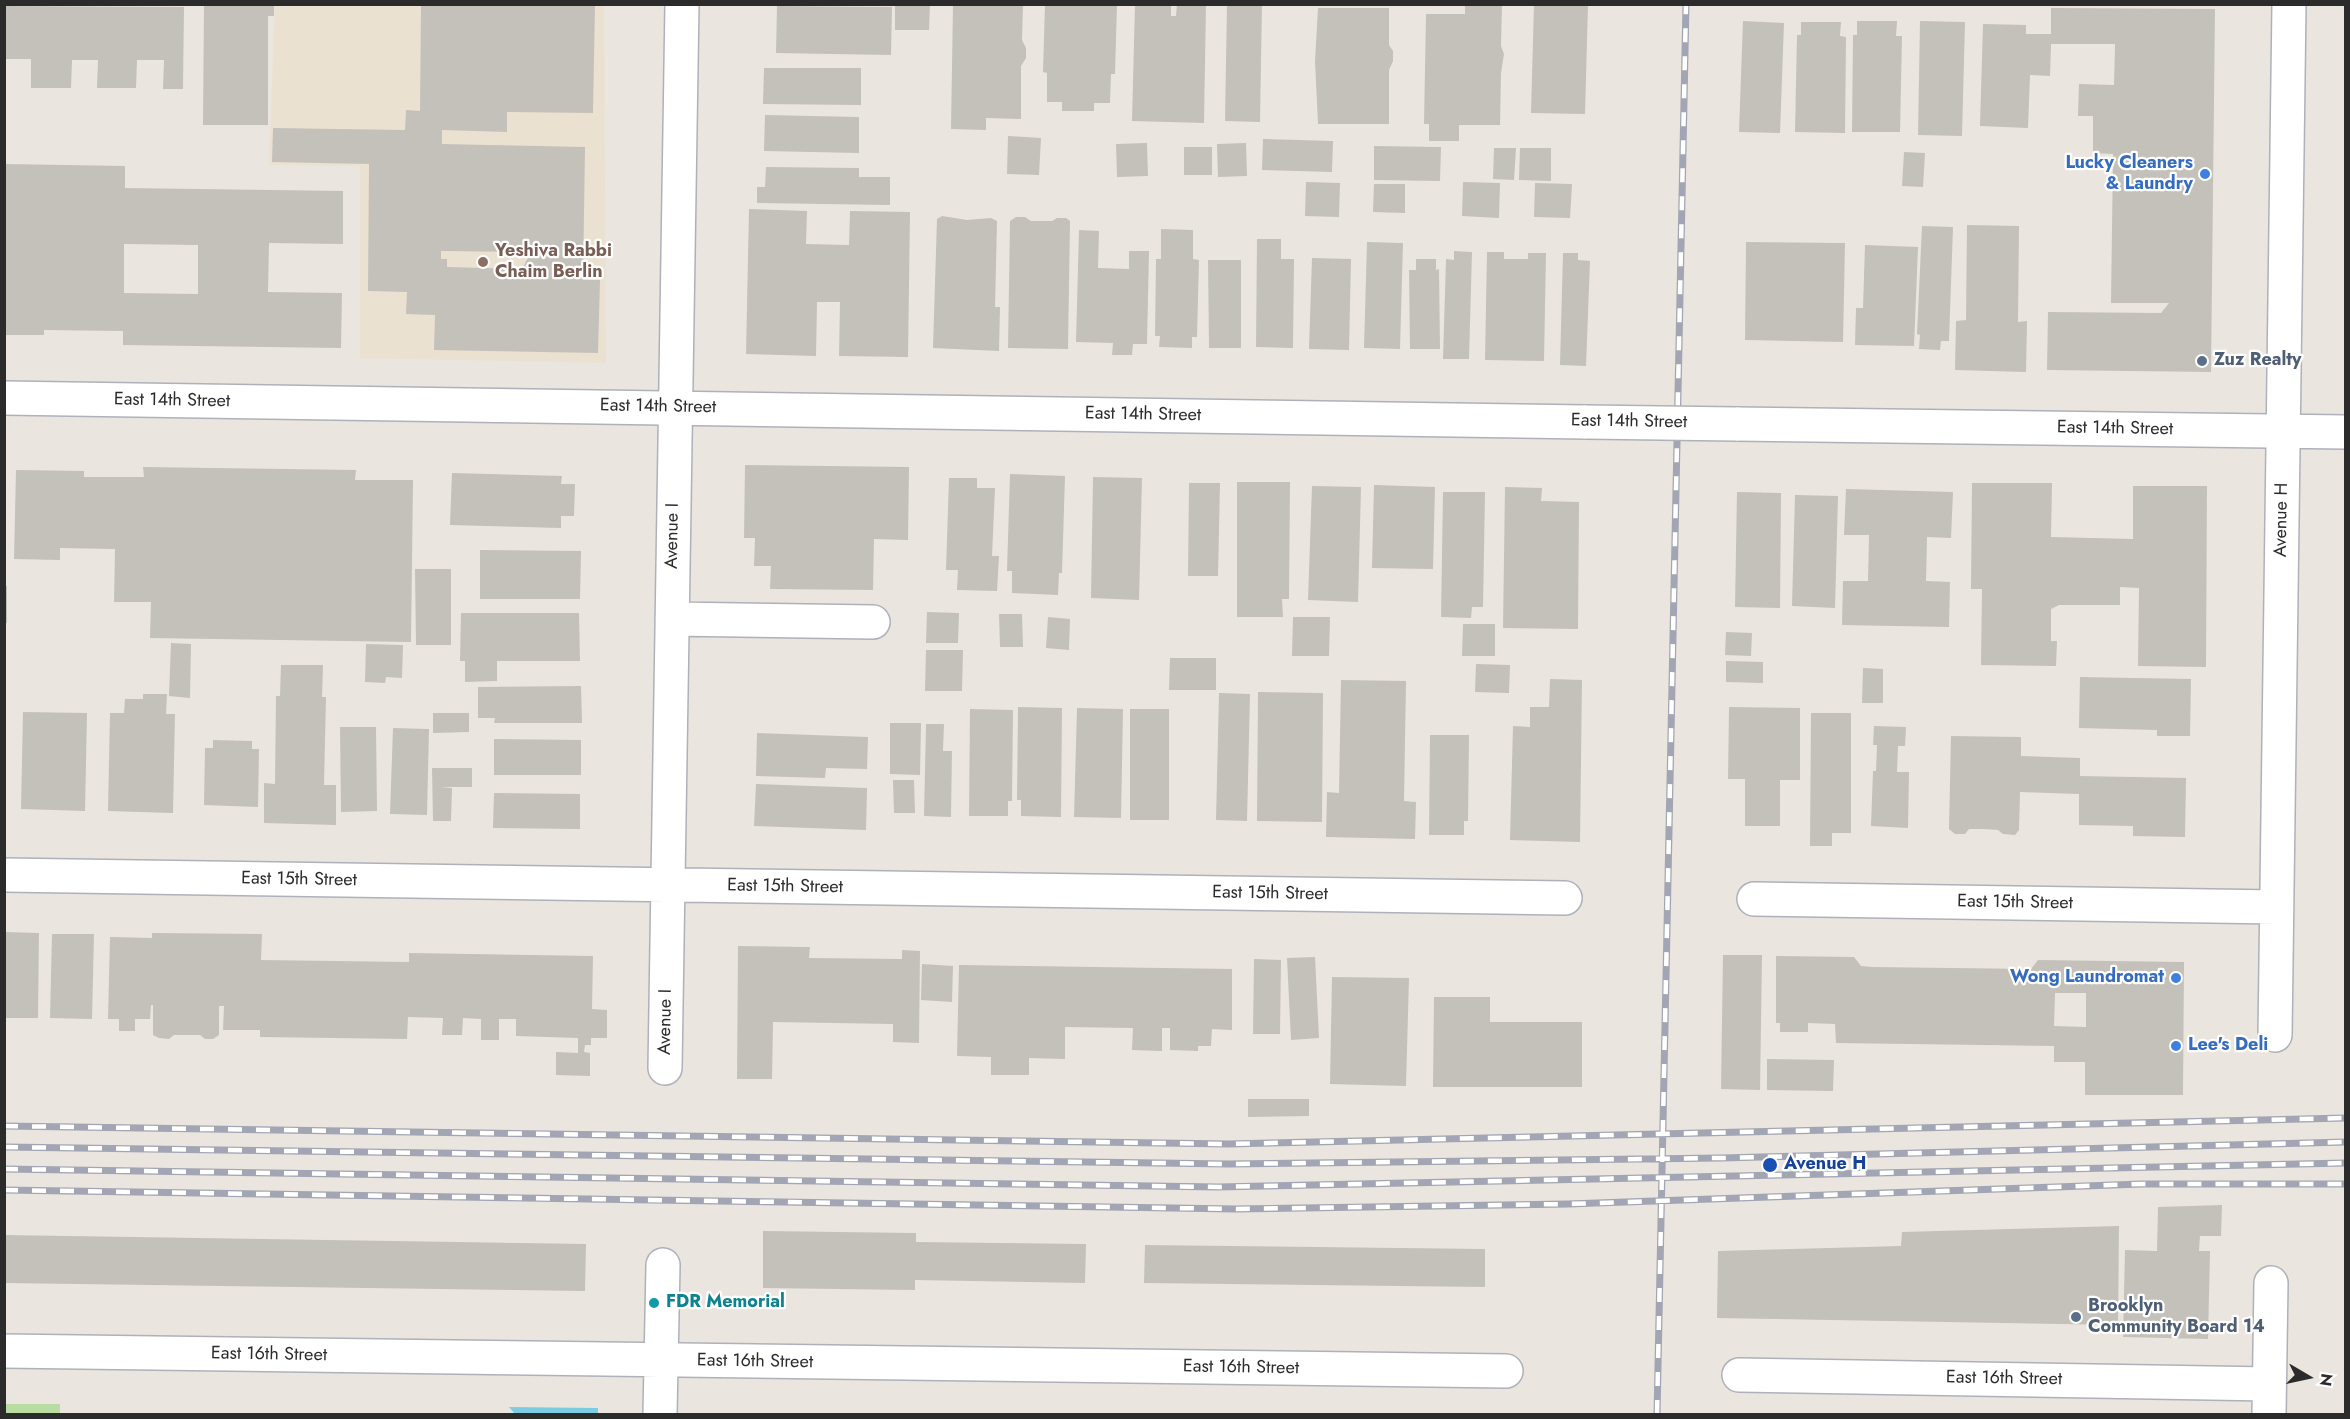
<!DOCTYPE html>
<html>
<head>
<meta charset="utf-8">
<style>
  body { margin:0 }
  #map { position:relative; width:2350px; height:1419px; overflow:hidden; background:#ebe5df; font-family:Jost,sans-serif }
  canvas { display:block }
  .frame { position:absolute; inset:0; border:6px solid #2b2b2b; pointer-events:none }
  .north { position:absolute; left:2278px; top:1347px; width:60px; height:60px; -webkit-text-stroke:4px #fff; paint-order:stroke; rotate:99deg; font-size:16px; font-weight:700; line-height:24px; text-align:center; color:#2b2b2b }
  .north::after { content:''; display:block; margin:auto; width:21px; height:27px; background:#2b2b2b; clip-path:polygon(50% 0,100% 100%,50% 72%,0 100%) }
</style>
</head>
<body>
<div id="map">
<canvas width="2350" height="1419"></canvas>
<div class="frame"></div>
<div class="north">N</div>
</div>
<script>
const context = document.querySelector('canvas').getContext('2d');
context.lineJoin = 'round';
function fill(path, color) { context.fillStyle = color; context.fill(path, 'evenodd'); }
const shape = rows => new Path2D(rows.map(r => 'M' + r).join(''));
function stroke(path, color, width, dash) { context.strokeStyle = color; context.lineWidth = width; context.lineCap = dash ? 'butt' : 'round'; context.setLineDash(dash || []); context.stroke(path); }
function write(font, color, halo, rows, align = 'center') {
  context.font = font + ' Jost,sans-serif'; context.lineWidth = 4.5; context.setLineDash([]); context.textBaseline = 'middle'; context.strokeStyle = halo; context.fillStyle = color; for (const [text, x, y, turn = 0] of rows) {
    context.save(); context.translate(x, y); context.rotate((+turn || 0) * Math.PI / 180); context.textAlign = isNaN(turn) ? turn : align; if (halo) context.strokeText(text, 0, 0); context.fillText(text, 0, 0); context.restore();
  }
}
fill(shape([
  [275,5,604,5,606,363,360,358,360,166,269,165]
]), '#ebe1d0');
fill(shape([
  [5,1404,60,1404,60,1414,5,1414]
]), '#b8dca1');
fill(shape([
  [509,1407,598,1408,598,1414,515,1414]
]), '#7dcce1');
fill(shape([
  [204,4,274,4,274,16,268,16,268,125,203,125],
  [421,4,595,5,593,113,507,112,507,132,442,130,442,144,585,147,583,280,600,280,598,353,434,350,435,315,406,314,407,292,368,291,369,164,272,162,273,128,405,130,406,110,420,111],
  [441,251,531,252,522,269,447,267,447,259,441,259],
  [895,4,930,4,929,30,895,30],
  [953,4,1023,4,1022,40,1026,48,1026,58,1021,66,1021,119,986,118,986,130,951,129],
  [1045,4,1117,4,1115,74,1111,74,1110,103,1094,103,1094,111,1062,111,1062,102,1047,102,1047,73,1043,72],
  [1135,4,1171,4,1171,16,1176,16,1177,4,1206,4,1204,123,1132,121],
  [1227,4,1262,4,1260,122,1225,121],
  [1465,4,1502,4,1501,46,1504,54,1501,73,1500,125,1459,125,1459,141,1429,141,1429,124,1424,124,1426,14,1465,14],
  [1534,4,1588,4,1585,114,1531,113],
  [4,6,184,7,183,89,163,89,164,60,137,60,136,88,97,88,98,60,72,60,71,88,31,88,31,59,4,59],
  [777,6,892,7,891,55,776,53],
  [1318,8,1389,8,1389,45,1393,51,1393,61,1389,70,1389,124,1318,124,1315,61],
  [2051,8,2215,9,2211,372,2047,370,2048,312,2161,313,2169,303,2111,303,2113,154,2093,153,2093,116,2078,116,2079,84,2114,85,2115,44,2051,44,2050,76,2030,75,2028,128,1980,126,1983,24,2026,25,2026,34,2051,34],
  [1743,21,1784,23,1780,133,1739,132],
  [1857,21,1897,21,1896,36,1902,36,1900,132,1852,132,1853,35,1857,35],
  [1920,21,1965,22,1962,136,1918,135],
  [1801,22,1841,22,1840,36,1846,37,1845,133,1795,132,1797,35,1801,35],
  [764,68,861,68,861,105,763,104],
  [765,115,859,117,859,153,764,151],
  [1008,136,1041,138,1039,175,1007,174],
  [1263,139,1333,141,1332,172,1262,170],
  [1147,143,1148,176,1117,177,1116,144],
  [1246,143,1247,176,1218,177,1217,144],
  [1374,146,1441,147,1440,181,1374,180],
  [1184,147,1212,147,1212,175,1184,175],
  [1494,148,1516,148,1514,180,1493,179],
  [1520,148,1551,148,1551,181,1519,180],
  [1904,152,1925,153,1923,187,1902,186],
  [4,164,125,166,125,188,343,191,343,244,269,243,268,292,342,293,341,348,123,345,123,331,44,330,44,335,4,335],
  [124,244,198,245,198,294,124,293],
  [766,167,859,168,859,177,890,177,890,205,757,203,757,187,765,187],
  [1306,182,1340,183,1339,217,1305,216],
  [1463,182,1500,183,1499,218,1462,216],
  [1535,183,1572,184,1570,218,1534,217],
  [1374,184,1405,184,1405,213,1373,212],
  [749,209,807,211,806,244,849,245,850,211,910,212,908,357,839,356,840,302,817,302,816,356,746,354],
  [942,216,967,220,991,218,997,221,995,307,1000,307,999,351,933,348,937,219],
  [1016,217,1025,217,1031,221,1052,221,1057,218,1066,218,1070,221,1068,349,1008,348,1010,221],
  [1967,225,2019,226,2018,322,2027,321,2026,372,1955,370,1956,321,1966,320],
  [1922,226,1953,227,1949,341,1941,341,1940,350,1919,349,1920,335,1917,334],
  [1161,229,1193,230,1193,259,1199,260,1197,337,1192,337,1192,348,1159,347,1160,336,1155,336,1156,259,1161,259],
  [1079,230,1099,231,1098,268,1129,269,1129,251,1149,251,1147,344,1133,344,1132,355,1112,355,1113,343,1076,342],
  [1257,239,1281,239,1281,259,1294,259,1293,348,1256,347],
  [1367,242,1403,243,1400,349,1364,348],
  [1746,242,1845,243,1843,342,1745,340],
  [1865,245,1918,247,1914,346,1855,345,1856,308,1863,308],
  [1454,251,1472,252,1469,359,1443,359,1446,259,1454,260],
  [1487,252,1504,252,1504,259,1528,259,1528,253,1546,253,1544,361,1485,360],
  [1563,253,1578,253,1578,260,1590,261,1586,366,1560,365],
  [1312,258,1351,259,1349,350,1309,349],
  [1416,259,1436,259,1436,270,1439,269,1440,349,1410,349,1409,270,1416,270],
  [1208,260,1241,260,1241,348,1209,348],
  [745,465,909,467,908,540,874,539,873,590,770,589,771,566,754,566,755,538,744,538],
  [143,467,356,470,355,480,413,480,411,642,150,638,151,602,114,602,115,549,60,548,60,560,14,559,16,470,84,471,84,477,144,477],
  [452,473,562,476,561,484,575,484,574,516,561,516,561,528,450,525],
  [1010,474,1065,476,1062,573,1059,573,1058,595,1012,593,1012,571,1007,571],
  [1093,477,1142,478,1139,600,1091,598],
  [949,478,977,478,977,488,995,488,992,556,999,556,997,591,957,590,958,570,946,570],
  [1237,482,1290,482,1289,599,1282,599,1283,617,1237,617],
  [1189,483,1220,483,1218,576,1188,576],
  [1972,483,2052,483,2051,537,2133,539,2133,486,2207,486,2206,667,2138,666,2139,588,2120,587,2120,605,2059,605,2051,609,2051,641,2057,641,2056,666,1981,665,1982,589,1971,589],
  [1374,485,1435,487,1433,569,1372,568],
  [1312,486,1361,487,1358,602,1308,600],
  [1505,487,1542,488,1541,501,1579,502,1578,629,1503,628],
  [1846,489,1953,492,1951,538,1927,537,1926,581,1950,582,1949,627,1842,625,1843,581,1868,581,1869,535,1844,535],
  [1443,492,1485,492,1483,607,1472,607,1471,618,1441,617],
  [1737,492,1781,493,1780,608,1735,607],
  [1795,495,1838,496,1835,608,1792,606],
  [480,550,581,551,580,599,480,599],
  [415,569,451,569,451,645,416,645],
  [4,586,7,586,7,623,4,623],
  [927,612,959,613,958,643,926,643],
  [461,613,579,613,580,661,497,661,497,681,465,682,465,661,460,661],
  [999,614,1022,614,1023,647,1000,647],
  [1048,617,1070,619,1069,650,1046,648],
  [1293,617,1330,617,1329,656,1292,656],
  [1463,624,1495,624,1495,656,1462,656],
  [1726,632,1752,633,1751,656,1725,655],
  [171,643,191,644,190,698,169,696],
  [366,644,403,645,402,678,386,677,385,683,365,682],
  [926,650,963,650,962,691,925,691],
  [1170,658,1216,658,1216,690,1169,690],
  [1726,661,1763,662,1763,683,1726,682],
  [1476,664,1510,665,1509,693,1475,692],
  [281,665,323,665,322,697,326,697,324,785,336,785,336,825,264,823,264,783,275,784,276,696,280,696],
  [1863,668,1883,669,1883,703,1862,703],
  [2080,677,2191,679,2190,736,2157,736,2157,730,2079,728],
  [1550,679,1582,680,1580,842,1510,840,1513,726,1530,727,1530,707,1549,707],
  [1341,680,1406,681,1404,801,1416,802,1415,839,1326,837,1327,792,1339,793],
  [581,686,582,723,494,723,495,718,478,718,478,687],
  [1258,692,1323,693,1322,822,1257,821],
  [1219,693,1250,694,1247,821,1216,820],
  [143,694,167,694,166,714,175,714,173,813,108,811,110,713,124,713,125,699,143,699],
  [1018,707,1062,708,1061,817,1021,816,1021,800,1017,800],
  [1729,707,1800,708,1800,780,1780,780,1780,826,1745,826,1745,779,1728,779],
  [1077,708,1123,709,1121,818,1074,817],
  [970,709,1013,710,1012,801,1008,801,1008,816,969,816],
  [1130,709,1169,709,1169,820,1130,820],
  [23,712,87,713,85,811,21,809],
  [433,713,469,713,469,732,433,733],
  [1811,713,1851,713,1851,833,1832,833,1832,846,1810,846],
  [890,723,921,723,920,775,890,774],
  [926,724,944,724,943,751,952,751,951,817,924,816],
  [1874,726,1906,727,1905,746,1898,746,1897,772,1909,772,1908,828,1871,826,1873,771,1876,771,1877,745,1873,745],
  [340,727,376,727,377,811,341,812],
  [393,728,429,729,427,815,390,814],
  [757,733,868,737,867,769,826,768,825,778,756,776],
  [1430,735,1469,735,1468,821,1464,821,1464,835,1429,835],
  [1951,736,2021,737,2021,756,2080,758,2080,776,2186,778,2185,837,2133,836,2133,826,2079,825,2079,794,2020,792,2019,830,2015,835,2003,834,1998,830,1984,829,1969,829,1965,834,1955,834,1949,829],
  [494,739,581,740,581,775,494,775],
  [213,740,252,741,252,749,259,749,258,807,204,805,205,748,213,748],
  [432,768,472,768,472,787,441,787,452,788,451,821,433,821],
  [893,780,914,780,915,813,894,813],
  [756,784,867,788,866,830,754,826],
  [494,793,580,794,580,829,493,828],
  [4,932,39,933,38,1018,4,1018],
  [152,933,262,934,261,960,409,962,409,953,593,956,592,1009,607,1010,607,1038,591,1038,591,1045,585,1045,584,1052,590,1053,590,1076,556,1075,556,1052,578,1053,578,1038,516,1036,516,1019,499,1019,499,1040,481,1040,481,1019,463,1018,462,1035,442,1035,443,1018,408,1017,407,1039,260,1037,260,1030,223,1030,224,1006,219,1006,219,1035,213,1039,205,1039,200,1035,174,1035,169,1039,159,1038,153,1035,153,1005,151,1005,150,1019,135,1019,135,1031,119,1031,119,1019,108,1019,110,937,152,938],
  [52,934,94,934,92,1019,50,1018],
  [738,946,810,947,809,958,902,959,902,950,920,951,919,1043,893,1042,893,1024,773,1022,772,1079,737,1079],
  [1723,955,1762,955,1760,1090,1721,1089],
  [1776,956,1854,957,1861,966,1872,967,2031,969,2038,960,2184,962,2183,1095,2085,1095,2085,1062,2054,1062,2054,1046,1836,1043,1835,1024,1808,1023,1808,1032,1780,1032,1780,1023,1776,1023],
  [2055,993,2086,993,2086,1027,2054,1026],
  [1315,957,1319,1038,1291,1040,1287,958],
  [1254,959,1281,960,1280,1034,1253,1034],
  [922,964,953,966,952,1002,921,1000],
  [959,965,1232,969,1232,1030,1212,1029,1211,1046,1198,1046,1198,1051,1170,1050,1170,1028,1162,1028,1162,1051,1132,1050,1133,1028,1065,1027,1065,1059,1029,1058,1029,1075,991,1075,991,1057,957,1056],
  [1332,977,1409,978,1406,1086,1330,1084],
  [1434,997,1490,997,1490,1022,1582,1022,1582,1087,1433,1087],
  [1767,1059,1834,1060,1833,1091,1767,1090],
  [1248,1099,1309,1099,1309,1116,1248,1117],
  [2222,1205,2221,1236,2200,1236,2199,1251,2210,1251,2208,1339,2123,1337,2125,1250,2157,1251,2158,1207],
  [2119,1226,2118,1325,1717,1318,1718,1251,1901,1246,1902,1232],
  [763,1231,916,1233,916,1242,1086,1244,1085,1283,915,1280,915,1290,763,1288],
  [4,1235,586,1244,585,1291,4,1283],
  [1145,1245,1485,1249,1485,1287,1144,1283]
]), '#c4c0ba');
const minor = shape([
  [4,398,1586,422],
  [1736,424,2346,432],
  [672,619,873,622],
  [4,875,1565,898],
  [1754,899,2276,907],
  [2275,1035,2289,4],
  [665,1068,682,4],
  [4,1351,1506,1371],
  [1739,1375,2269,1384],
  [660,1414,663,1265],
  [2269,1414,2271,1283]
]);
stroke(minor, '#afb1ba', 36);
stroke(minor, '#fff', 33);
const rail = shape([
  [4,1126,1228,1144,2346,1118],
  [4,1147,1229,1164,1722,1158,2346,1142],
  [4,1169,1218,1187,2346,1163],
  [4,1190,1236,1209,1568,1204,2142,1184,2346,1184],
  [1657,1414,1686,4]
]);
stroke(rail, '#a2a5b3', 7);
stroke(rail, '#fff', 4.5, [14]);
const minorBridge = shape([
  [1586,422,1736,424]
]);
stroke(minorBridge, '#afb1ba', 36, []);
stroke(minorBridge, '#fff', 33);
for (const [x, y, r, color] of [
  [2205,174,6,"#3f7fe0"],
  [483,262,6,"#8d6e63"],
  [2202,361,6,"#5c6f8a"],
  [2176,978,6,"#3f7fe0"],
  [2176,1046,6,"#3f7fe0"],
  [1770,1165,8,"#1a4fb4"],
  [654,1303,6,"#0f9aa8"],
  [2076,1317,6,"#5c6f8a"]
]) { const dot = new Path2D(); dot.arc(x, y, r, 0, 2 * Math.PI); context.fillStyle = color; context.fill(dot); stroke(dot, '#fff', 2); }
write('bold 18px', '#366cbe', '#fff', [
  ["Lucky Cleaners",2193,164],
  ["& Laundry",2193,185],
  ["Wong Laundromat",2164,978],
  ["Lee's Deli",2188,1046,"left"]
], 'right');
write('bold 18px', '#785e54', '#fff', [
  ["Yeshiva Rabbi",495,252],
  ["Chaim Berlin",495,273]
], 'left');
write('bold 18px', '#4e5e75', '#fff', [
  ["Zuz Realty",2214,361],
  ["Brooklyn",2088,1307],
  ["Community Board 14",2088,1328]
], 'left');
write('18px', '#2b2b2b', '#fff', [
  ["East 14th Street",172,401,1],
  ["East 14th Street",658,407,1],
  ["East 14th Street",1143,415,1],
  ["East 14th Street",1629,422,1],
  ["East 14th Street",2115,429,1],
  ["Avenue H",2282,520,-89],
  ["Avenue I",673,536,-89],
  ["East 15th Street",299,880,1],
  ["East 15th Street",785,887,1],
  ["East 15th Street",1270,894,1],
  ["East 15th Street",2015,903,1],
  ["Avenue I",666,1022,-89],
  ["East 16th Street",269,1355,1],
  ["East 16th Street",755,1362,1],
  ["East 16th Street",1241,1368,1],
  ["East 16th Street",2004,1379,1]
]);
write('bold 18px', '#164399', '#fff', [
  ["Avenue H",1784,1165]
], 'left');
write('bold 18px', '#0d838f', '#fff', [
  ["FDR Memorial",666,1303]
], 'left');
</script>
</body>
</html>
